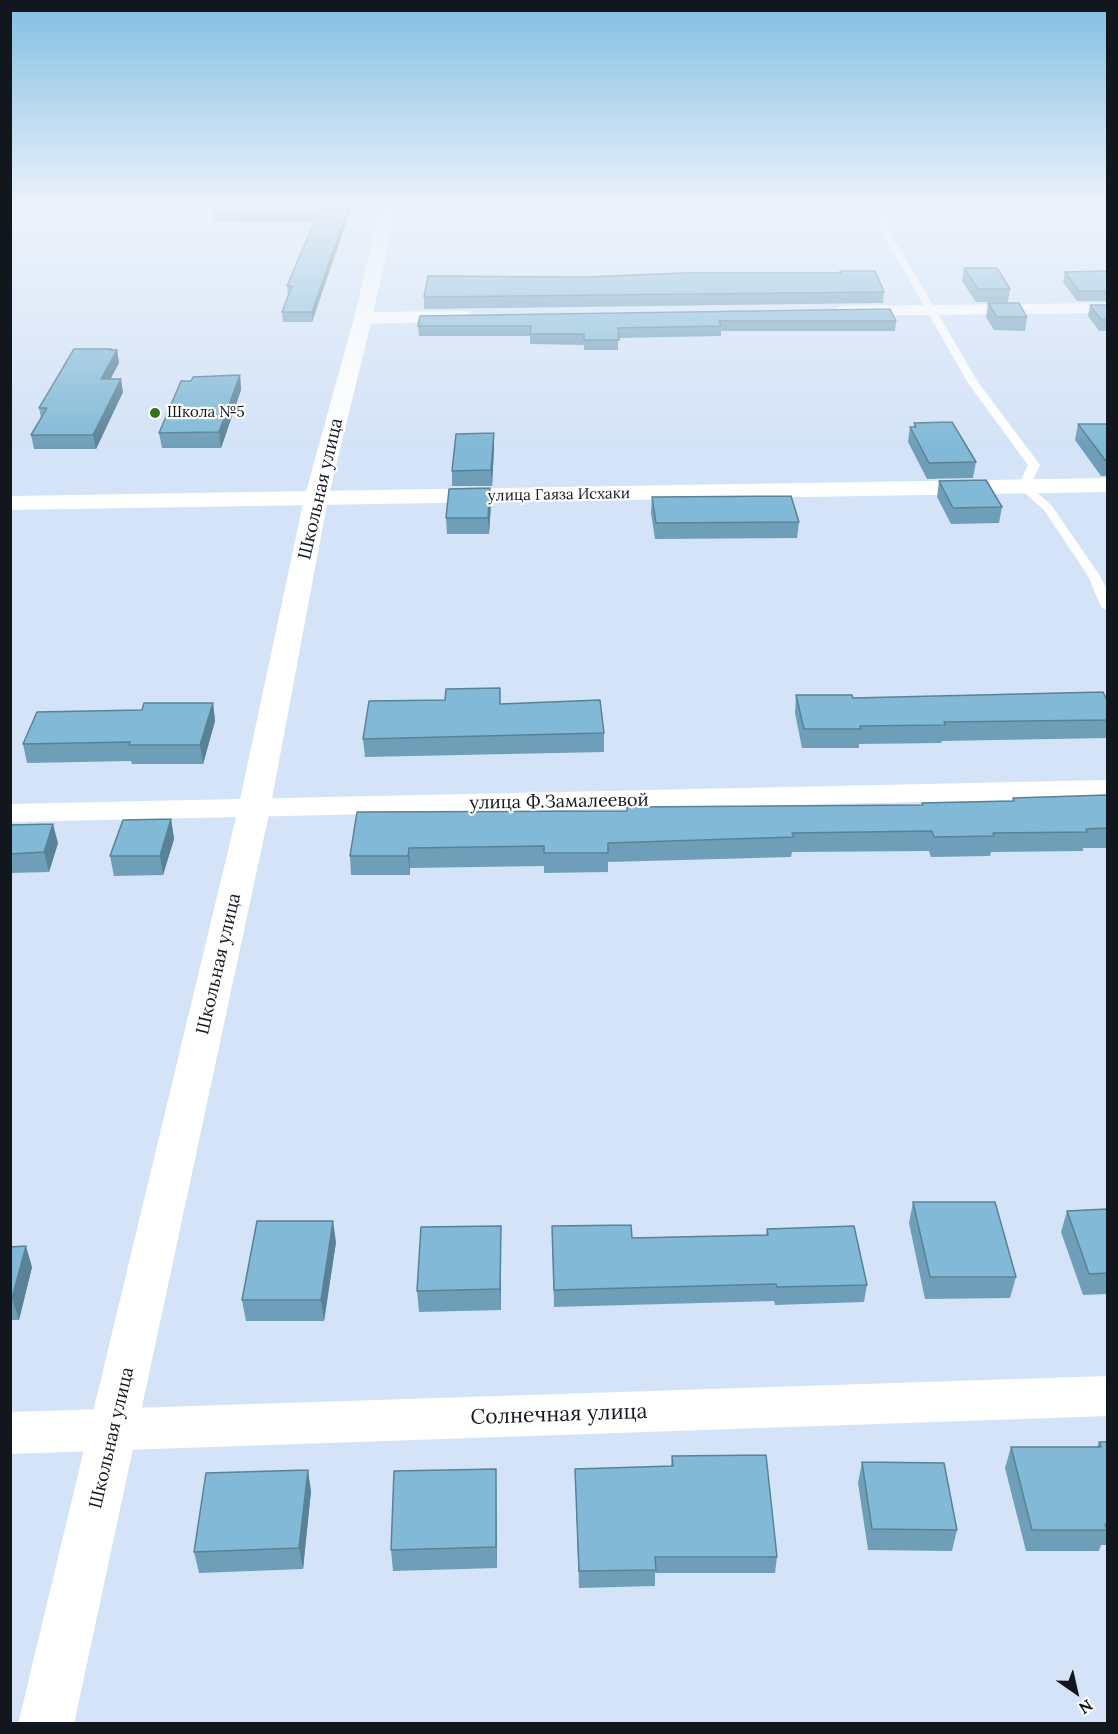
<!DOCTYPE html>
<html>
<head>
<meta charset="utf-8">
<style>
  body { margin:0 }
  #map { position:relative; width:1118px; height:1734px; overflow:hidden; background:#d4e3f7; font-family:Lora,serif }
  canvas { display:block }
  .frame { position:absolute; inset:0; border:12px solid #12171e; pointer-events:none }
  .north { position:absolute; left:1046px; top:1662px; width:60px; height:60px; -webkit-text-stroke:4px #fff; paint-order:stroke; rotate:146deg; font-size:16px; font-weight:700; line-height:24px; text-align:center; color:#12171e }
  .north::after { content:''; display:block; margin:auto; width:21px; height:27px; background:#12171e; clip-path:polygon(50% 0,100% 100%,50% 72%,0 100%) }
</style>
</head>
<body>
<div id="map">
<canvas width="1118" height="1734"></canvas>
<div class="frame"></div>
<div class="north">N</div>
</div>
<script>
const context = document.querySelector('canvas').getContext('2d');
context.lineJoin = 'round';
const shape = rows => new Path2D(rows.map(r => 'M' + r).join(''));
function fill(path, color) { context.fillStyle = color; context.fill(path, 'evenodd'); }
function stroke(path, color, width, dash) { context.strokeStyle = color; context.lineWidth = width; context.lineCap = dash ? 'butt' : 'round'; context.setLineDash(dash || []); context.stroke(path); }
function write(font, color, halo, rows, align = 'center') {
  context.font = font + ' Lora,serif'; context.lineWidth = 4.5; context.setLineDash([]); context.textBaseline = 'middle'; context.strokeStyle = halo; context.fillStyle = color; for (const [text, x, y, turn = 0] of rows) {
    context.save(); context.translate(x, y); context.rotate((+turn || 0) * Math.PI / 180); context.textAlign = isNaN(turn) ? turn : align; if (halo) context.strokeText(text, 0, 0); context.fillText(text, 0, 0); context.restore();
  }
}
fill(shape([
  [873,205,881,205,890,232,978,382,1040,465,1030,486,1052,506,1100,576,1108,592,1108,611,1101,607,1088,576,1044,510,1018,487,1028,465,968,383,882,232,873,205]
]), '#fff');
fill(shape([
  [1108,303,1108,313,845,316,839,315,836,311,839,307,845,306,1108,303],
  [464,311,471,313,473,317,471,321,363,324,356,322,354,318,356,314,363,312,464,311],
  [1108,478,1108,492,10,510,10,496,1108,478],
  [1108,780,1108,798,10,822,10,804,1108,780],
  [1108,1376,1108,1416,10,1454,10,1412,1108,1376]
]), '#fff');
fill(shape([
  [381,205,397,205,372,318,328,499,270,809,74,1724,18,1724,238,809,304,499,354,318,381,205]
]), '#fff');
fill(shape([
  [216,205,351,205,351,208,312,322,283,322,282,312,288,295,287,286,315,222,214,221,213,212],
  [759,205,840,205,839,213,763,213],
  [945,205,1107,205,1107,210,948,211],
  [964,268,1010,289,1008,302,976,302,962,281],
  [840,271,884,292,883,303,424,309,424,297,586,277,840,273],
  [1107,271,1107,301,1077,301,1063,282,1065,272],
  [988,303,1027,317,1025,331,994,330,986,317],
  [1090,305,1107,305,1107,331,1099,331,1088,316],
  [420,316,896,321,895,331,721,331,721,336,618,338,618,350,584,350,584,345,530,344,530,336,419,336,418,326],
  [111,350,117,350,119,363,110,379,123,392,96,449,34,449,31,435,41,418,39,408],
  [240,375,241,390,221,448,162,448,159,433],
  [914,423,976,462,973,478,927,479,908,442,910,427,914,427],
  [1078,424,1107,424,1107,476,1101,476,1075,440],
  [494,448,492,486,452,486,452,471],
  [939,481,1002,507,999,523,951,524,937,497],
  [652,497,799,522,797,538,655,539,651,513],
  [491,504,489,534,447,534,446,518],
  [796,695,853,698,1107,720,1107,738,942,741,941,743,859,744,859,748,802,748,795,713],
  [213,703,215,721,203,764,132,764,131,761,27,763,23,744,142,710],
  [500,704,604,733,604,752,365,757,363,739],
  [1107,795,1107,848,1083,848,1083,851,991,852,990,856,931,857,929,851,792,852,791,857,608,862,608,872,544,873,544,866,410,868,410,875,351,875,350,856,627,811,922,805,922,803,1012,801,1013,798],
  [171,819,174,839,163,875,114,876,110,856],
  [10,825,58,843,49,872,10,873],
  [913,1202,1016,1277,1010,1298,925,1299,909,1223],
  [1107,1209,1107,1294,1083,1295,1061,1232,1067,1211],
  [552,1226,632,1238,766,1235,767,1229,867,1285,864,1302,775,1305,774,1301,554,1307],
  [336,1242,324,1321,246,1321,242,1300],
  [10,1247,32,1267,19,1320,10,1320],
  [501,1247,501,1310,419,1312,417,1291],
  [1099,1442,1107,1442,1107,1545,1101,1545,1099,1551,1026,1551,1005,1468,1011,1447,1097,1447],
  [672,1456,777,1557,775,1573,655,1573,655,1586,579,1588,575,1469,671,1466],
  [862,1462,957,1530,952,1551,868,1550,858,1483],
  [496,1469,497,1568,393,1571,391,1550],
  [311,1491,303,1569,199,1573,194,1552]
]), '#6f9fb8');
fill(shape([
  [349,205,351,205,351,208,312,322,312,312],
  [111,349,113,358,117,350,119,363,103,393,101,379],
  [240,375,241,390,221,448,219,432],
  [121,379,123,392,96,449,93,435],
  [494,433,494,448,492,486,491,470],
  [490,488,491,504,489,534,488,518],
  [213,703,215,721,203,764,200,745],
  [171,819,174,839,163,875,160,856],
  [53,824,58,843,49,872,44,852],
  [409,848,410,868,410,875,408,856],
  [333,1221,336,1242,324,1321,321,1300],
  [501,1226,501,1310,500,1289],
  [26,1246,32,1267,19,1320,12,1298],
  [496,1469,496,1490,497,1568,496,1547],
  [308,1470,311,1491,303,1569,299,1548]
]), '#5a8296');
const building = shape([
  [216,205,349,205,312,312,282,312,292,286,287,286,318,213,213,212,216,205],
  [964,268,997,268,1010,289,978,289,964,268],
  [840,271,875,271,884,292,424,297,428,276,586,277,682,273,841,273,840,271],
  [1107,271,1107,291,1079,291,1065,272,1107,271],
  [988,303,1019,303,1027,317,997,317,988,303],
  [1090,305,1107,305,1107,320,1101,320,1090,305],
  [890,309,896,321,719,321,721,326,618,328,619,340,584,340,584,334,530,334,531,326,418,326,420,316,890,309],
  [74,349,111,349,110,350,117,350,101,379,121,379,93,435,31,435,47,408,39,408,74,349],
  [240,375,219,432,159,433,181,381,191,381,193,377,240,375],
  [952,422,976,462,929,463,910,427,916,427,914,423,952,422],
  [1078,424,1107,424,1107,460,1105,460,1078,424],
  [494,433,491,470,452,471,456,434,494,433],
  [986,480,1002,507,953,508,939,481,986,480],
  [490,488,488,518,446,518,449,489,490,488],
  [791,496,799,522,656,523,652,497,791,496],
  [500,688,500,704,600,700,604,733,363,739,369,701,445,700,446,689,500,688],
  [1103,692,1107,700,1107,720,944,722,945,725,860,726,861,729,804,729,796,695,852,695,853,698,1103,692],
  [144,703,213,703,200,745,129,745,130,742,23,744,37,712,142,710,144,703],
  [1107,795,1107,828,1086,829,1087,832,993,833,994,836,934,837,932,831,792,833,794,837,608,843,608,853,544,853,544,846,409,848,408,856,350,856,357,812,627,811,627,807,923,805,922,803,1014,801,1013,798,1107,795],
  [171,819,160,856,110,856,123,820,171,819],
  [53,824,44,852,10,854,10,825,53,824],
  [913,1202,995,1202,1016,1277,930,1277,913,1202],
  [1107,1209,1107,1273,1089,1274,1067,1211,1107,1209],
  [257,1221,333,1221,321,1300,242,1300,257,1221],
  [631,1225,632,1238,768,1235,767,1229,854,1226,867,1285,777,1287,776,1284,554,1290,552,1226,631,1225],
  [501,1226,500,1289,417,1291,421,1227,501,1226],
  [26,1246,12,1298,10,1298,10,1247,26,1246],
  [1099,1442,1107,1442,1107,1524,1105,1524,1107,1530,1032,1530,1011,1447,1101,1447,1099,1442],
  [766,1455,777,1557,655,1557,656,1570,579,1571,575,1469,673,1466,672,1456,766,1455],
  [862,1462,944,1463,957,1530,872,1529,862,1462],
  [496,1469,496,1547,391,1550,394,1471,496,1469],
  [308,1470,299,1548,194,1552,206,1473,308,1470]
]);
fill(building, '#81b9d6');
stroke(building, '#5a8296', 1.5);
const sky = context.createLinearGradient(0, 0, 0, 447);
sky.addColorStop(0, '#81bee2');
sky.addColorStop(0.46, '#ecf2fb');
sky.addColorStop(1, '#ecf2fb00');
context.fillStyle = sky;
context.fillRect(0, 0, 1118, 447);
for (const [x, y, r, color] of [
  [155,413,6,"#317515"]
]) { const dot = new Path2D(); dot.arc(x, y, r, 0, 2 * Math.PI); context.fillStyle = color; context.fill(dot); stroke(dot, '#fff', 2); }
write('15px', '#12171e', '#fff', [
  ["Школа №5",167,413]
], 'left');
write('15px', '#12171e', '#fff', [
  ["улица Гаяза Исхаки",559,495,-1]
]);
write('18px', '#12171e', '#fff', [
  ["Школьная улица",321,489,-77],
  ["улица Ф.Замалеевой",559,802,-1],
  ["Школьная улица",219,964,-77],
  ["Школьная улица",112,1438,-77]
]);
write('21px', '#12171e', '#fff', [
  ["Солнечная улица",559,1415,-2]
]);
</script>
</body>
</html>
